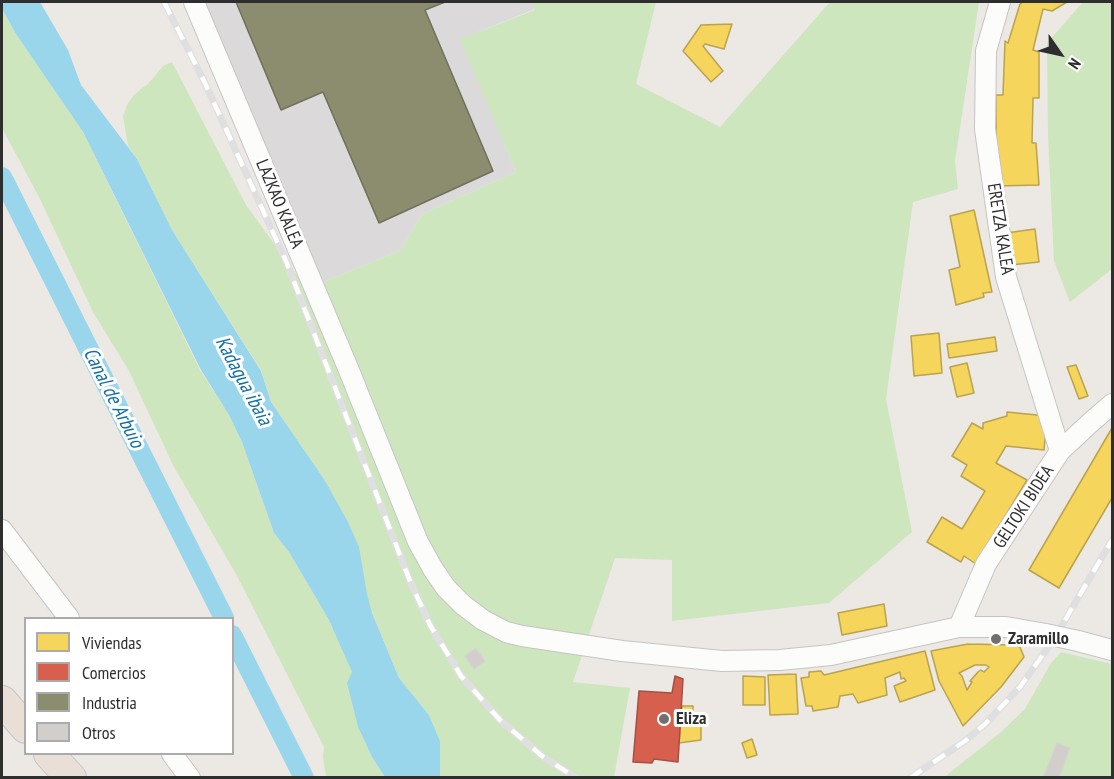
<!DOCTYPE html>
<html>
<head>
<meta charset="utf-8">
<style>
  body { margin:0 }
  #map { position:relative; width:1114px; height:779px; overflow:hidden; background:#ece8e4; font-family:"PT Sans Narrow",sans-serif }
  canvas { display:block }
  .frame { position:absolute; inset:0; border:3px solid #2e2e2e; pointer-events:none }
  .legend { position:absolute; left:24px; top:617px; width:210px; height:138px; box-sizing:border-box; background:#fff; border:2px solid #ababab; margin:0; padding:8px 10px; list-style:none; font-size:18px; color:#2e2e2e }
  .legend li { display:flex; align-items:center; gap:12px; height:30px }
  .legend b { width:30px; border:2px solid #ababab }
  .north { position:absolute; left:1030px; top:24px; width:60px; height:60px; -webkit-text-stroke:4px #fff; paint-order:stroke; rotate:124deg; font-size:16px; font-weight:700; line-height:24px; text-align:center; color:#2e2e2e }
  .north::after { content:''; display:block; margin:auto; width:21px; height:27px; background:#2e2e2e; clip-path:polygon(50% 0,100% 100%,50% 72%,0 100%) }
</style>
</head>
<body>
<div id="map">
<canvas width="1114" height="779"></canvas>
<div class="frame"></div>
<ul class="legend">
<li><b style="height:16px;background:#f6d55c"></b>Viviendas</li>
<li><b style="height:16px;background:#d6604d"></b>Comercios</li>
<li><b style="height:16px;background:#8c8c6e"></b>Industria</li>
<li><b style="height:16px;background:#d1cecb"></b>Otros</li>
</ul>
<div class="north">N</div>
</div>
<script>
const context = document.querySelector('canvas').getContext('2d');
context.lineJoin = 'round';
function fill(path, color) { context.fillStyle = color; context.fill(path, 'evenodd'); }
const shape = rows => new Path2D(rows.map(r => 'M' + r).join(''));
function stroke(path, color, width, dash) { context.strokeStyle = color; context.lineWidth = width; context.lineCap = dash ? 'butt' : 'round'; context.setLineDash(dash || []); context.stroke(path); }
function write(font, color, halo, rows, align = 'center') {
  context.font = font + ' "PT Sans Narrow",sans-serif'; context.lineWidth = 6; context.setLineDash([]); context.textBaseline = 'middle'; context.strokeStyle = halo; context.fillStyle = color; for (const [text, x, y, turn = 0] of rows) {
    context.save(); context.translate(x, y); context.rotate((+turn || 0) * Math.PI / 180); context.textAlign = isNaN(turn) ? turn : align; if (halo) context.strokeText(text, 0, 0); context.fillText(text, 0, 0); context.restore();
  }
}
fill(shape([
  [185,2,532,2,535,9,461,39,516,172,422,214,401,250,307,289]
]), '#dcd9db');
fill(shape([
  [532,2,656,2,636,84,720,127,830,2,979,2,955,161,958,189,913,202,886,399,912,532,829,603,672,621,672,560,615,558,573,682,630,688,614,777,440,777,440,741,429,715,399,678,372,613,324,479,271,402,261,370,172,230,137,159,128,146,123,116,127,105,133,96,142,88,148,84,163,66,172,62,246,205,307,289,401,250,422,214,516,172,460,39,535,10],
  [1083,2,1112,2,1112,269,1070,302,1054,261,1048,135,1047,43],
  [2,9,16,34,83,132,200,370,229,415,242,442,274,533,289,552,329,620,345,654,352,672,358,727,372,757,385,777,326,777,323,757,324,747,236,574,174,467,129,371,93,312,39,197,2,128],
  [1061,652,1112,664,1112,777,943,778,1001,732,1025,709,1051,663]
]), '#cee6be');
fill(shape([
  [2,2,40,2,68,50,81,85,137,159,172,230,261,371,271,402,324,479,348,522,359,547,367,594,372,613,399,678,429,715,440,741,440,777,385,777,372,757,358,727,347,683,352,672,329,620,289,552,274,533,242,442,229,415,201,370,83,132,16,34,2,9]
]), '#99d6ec');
const homes = shape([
  [1023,2,1067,2,1052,11,1043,9,1033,50,1039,52,1039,98,1033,98,1032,143,1036,143,1039,185,996,186,996,95,1003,95,1005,41,1008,43,1020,4,1023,2],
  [732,24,724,49,705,44,703,46,723,71,711,82,683,51,701,25,732,24],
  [974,210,992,292,983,293,984,297,956,305,949,270,960,267,950,216,974,210],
  [1035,229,1039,262,1010,265,1006,233,1035,229],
  [939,333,942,373,914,376,911,336,939,333],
  [995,337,997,351,949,358,947,344,995,337],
  [967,363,974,393,957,397,950,367,967,363],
  [1076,365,1088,396,1079,399,1067,367,1076,365],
  [1007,412,1047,416,1044,450,1006,446,996,463,1027,480,976,564,964,556,961,562,927,542,942,517,962,529,985,491,961,476,967,465,952,456,972,423,983,429,983,423,1007,416,1007,412],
  [1112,428,1112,498,1059,588,1029,570,1112,428],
  [884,604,887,626,842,635,838,613,884,604],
  [968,644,1015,645,1020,647,1024,657,1001,687,963,726,939,681,931,651,968,644],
  [975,665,986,665,989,667,984,672,981,670,978,672,970,681,972,682,967,690,962,676,959,673,975,665],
  [925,651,935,690,900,702,894,686,906,681,904,678,901,679,900,672,885,678,887,695,858,703,853,694,840,696,838,707,813,711,812,706,806,706,801,678,809,677,809,672,821,671,824,675,925,651],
  [796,674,798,714,770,715,768,675,796,674],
  [743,676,765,677,765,705,743,705,743,676],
  [682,706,693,706,693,720,701,724,701,740,679,743,682,706],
  [752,739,757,755,747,758,742,743,752,739]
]);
fill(homes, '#f6d55c');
stroke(homes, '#baa34e', 1.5);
const shops = shape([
  [675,676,683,679,678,762,654,759,652,763,633,762,639,691,672,693,675,676]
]);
fill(shops, '#d6604d');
stroke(shops, '#a45144', 1.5);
const industry = shape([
  [236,2,445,2,425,10,493,171,379,223,323,92,281,110,236,2]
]);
fill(industry, '#8c8c6e');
stroke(industry, '#70705b', 1.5);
stroke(shape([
  [2,177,224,618],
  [232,635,304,778]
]), '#99d6ec', 20);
const building = shape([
  [476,648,485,661,474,669,465,656,476,648],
  [1057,743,1070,748,1059,778,1043,778,1057,743]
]);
fill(building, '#d1cecb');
stroke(building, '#d7d4d0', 1.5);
const minor = shape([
  [194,2,348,368,418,542,433,569,446,588,463,605,483,620,506,632,522,636,622,651,722,661,780,660,831,655,959,627,1006,627,1046,634],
  [1000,2,986,51,985,129,1006,277,1060,451],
  [2,530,69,618],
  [959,627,986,564,1060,451,1090,423,1112,404],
  [1078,641,1112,650],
  [172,754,190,778]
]);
const highway = shape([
  [2,701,26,728],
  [49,754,71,778]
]);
stroke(minor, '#c5c4c5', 22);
stroke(highway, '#c6c5c4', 32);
stroke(minor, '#fcfcfb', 20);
stroke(highway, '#eadfd6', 30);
const rail = shape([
  [164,2,205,83,286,261,410,581,430,625,461,676,500,720,542,756,576,778],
  [910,778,965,741,985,724,1020,687,1054,639,1112,540]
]);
stroke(rail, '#dfdfe1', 7);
stroke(rail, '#fff', 4.5, [14]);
const minorBridge = shape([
  [1046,634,1078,641]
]);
stroke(minorBridge, '#c5c4c5', 22, []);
stroke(minorBridge, '#fcfcfb', 20);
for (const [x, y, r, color] of [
  [996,639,6,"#706f6e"],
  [664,719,6,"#706f6e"]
]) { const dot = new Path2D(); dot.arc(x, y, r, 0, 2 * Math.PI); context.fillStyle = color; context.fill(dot); stroke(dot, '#fff', 2); }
write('18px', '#2e2e2e', '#fff', [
  ["LAZKAO KALEA",279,204,67],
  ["ERETZA KALEA",1000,229,81],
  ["GELTOKI BIDEA",1024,507,-57]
]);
write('bold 18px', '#2e2e2e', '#fff', [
  ["Zaramillo",1008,639],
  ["Eliza",676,719]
], 'left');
write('italic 20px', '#0d6fa3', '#fff', [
  ["Kadagua ibaia",243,381,62],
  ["Canal de Arbuio",113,398,63]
]);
</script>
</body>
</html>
